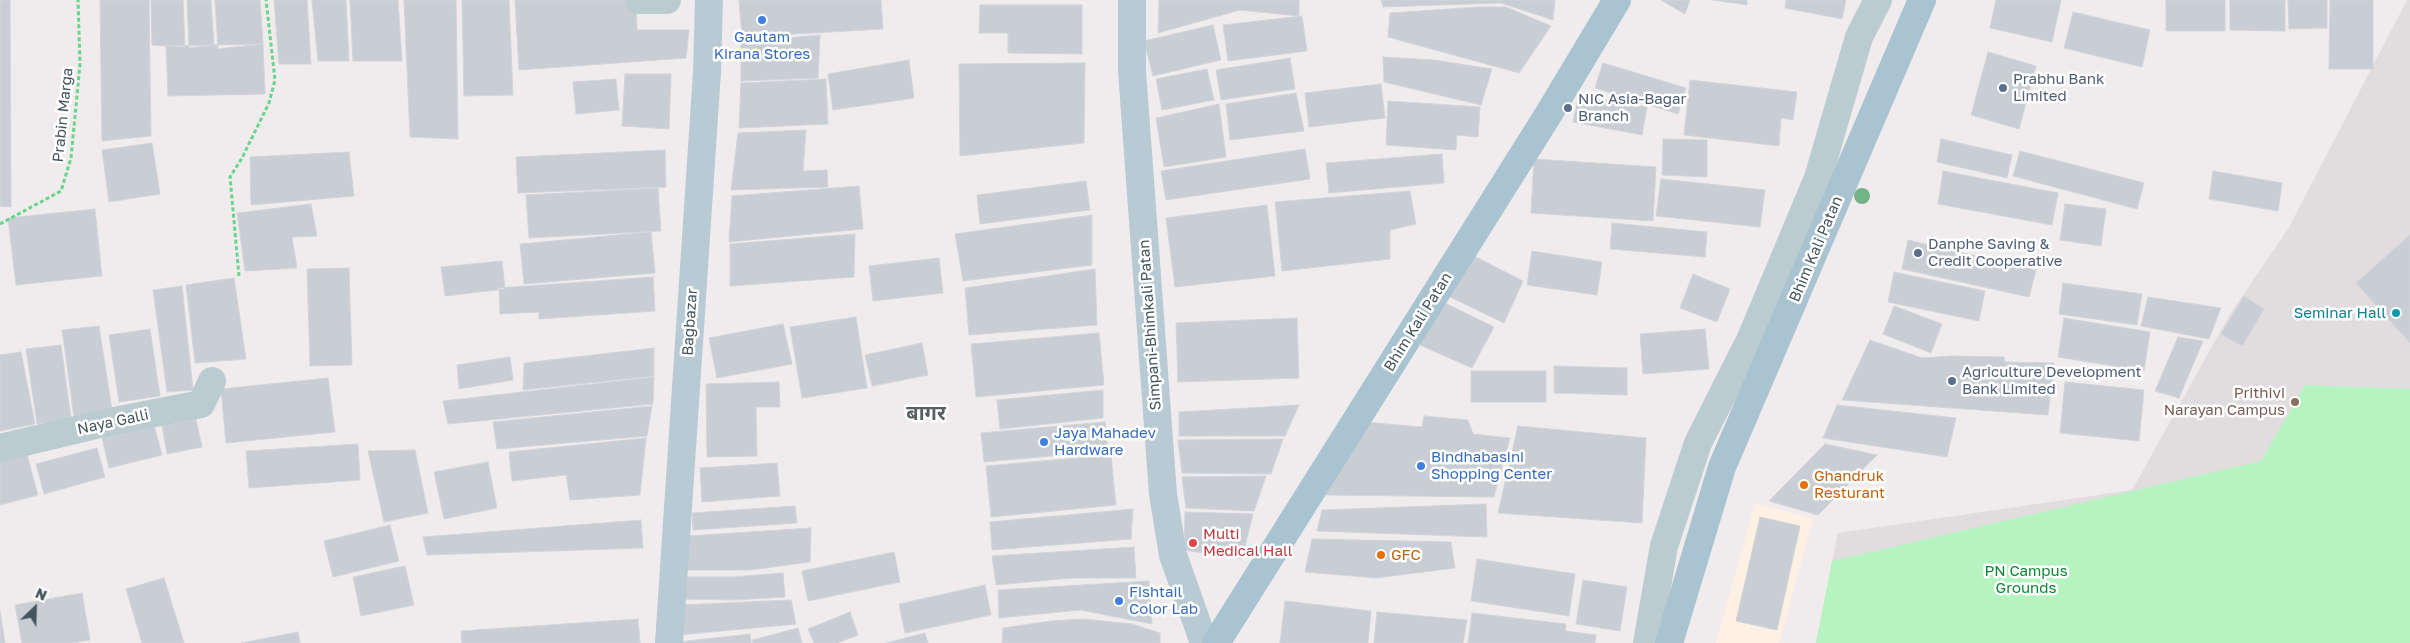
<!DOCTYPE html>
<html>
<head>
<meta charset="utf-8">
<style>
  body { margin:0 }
  #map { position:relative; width:2410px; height:643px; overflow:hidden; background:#f0eced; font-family:"Golos Text",sans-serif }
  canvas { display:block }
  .north { position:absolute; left:10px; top:583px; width:50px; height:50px; -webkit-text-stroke:4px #fff; paint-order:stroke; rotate:24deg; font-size:14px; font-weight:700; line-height:20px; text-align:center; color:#43555c }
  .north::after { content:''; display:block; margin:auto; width:18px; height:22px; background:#43555c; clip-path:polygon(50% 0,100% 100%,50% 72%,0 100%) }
</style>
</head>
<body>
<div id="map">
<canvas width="2410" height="643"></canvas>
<div class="north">N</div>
</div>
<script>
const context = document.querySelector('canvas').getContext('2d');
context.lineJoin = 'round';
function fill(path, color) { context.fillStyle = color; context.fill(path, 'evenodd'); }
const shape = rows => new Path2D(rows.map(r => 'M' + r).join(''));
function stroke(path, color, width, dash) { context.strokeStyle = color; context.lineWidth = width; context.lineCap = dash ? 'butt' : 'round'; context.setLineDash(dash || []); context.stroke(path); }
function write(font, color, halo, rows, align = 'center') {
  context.font = font + ' "Golos Text","Noto Sans Devanagari",sans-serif'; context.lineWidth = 5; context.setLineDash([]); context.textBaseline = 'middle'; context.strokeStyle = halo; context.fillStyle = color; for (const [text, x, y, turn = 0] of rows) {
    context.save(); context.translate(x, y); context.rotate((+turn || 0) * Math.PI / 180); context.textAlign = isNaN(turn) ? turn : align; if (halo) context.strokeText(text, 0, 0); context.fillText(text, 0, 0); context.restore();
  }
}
fill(shape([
  [1755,503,1813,519,1779,643,1716,643]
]), '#fef1e3');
fill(shape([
  [2407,0,2410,0,2410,643,1816,643,1838,533,2132,490,2230,314,2288,229]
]), '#e1dddf');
fill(shape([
  [2305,385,2410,389,2410,643,1816,643,1832,561,2261,461]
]), '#b5f4c1');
const building = shape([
  [0,0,10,0,11,207,0,206,0,0],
  [100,0,149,0,151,136,102,141,100,0],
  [151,0,183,0,185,47,152,45,151,0],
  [187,0,211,0,214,45,189,48,187,0],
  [215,0,260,0,263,44,218,49,215,0],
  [274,0,307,0,311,64,279,64,274,0],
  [312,0,346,0,349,61,318,61,312,0],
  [350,0,398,0,402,61,353,61,350,0],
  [404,0,456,0,458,139,410,137,404,0],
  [462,0,509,0,513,95,464,96,462,0],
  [515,0,636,0,637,30,689,30,686,58,519,70,515,0],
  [739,0,881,0,883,29,742,37,739,0],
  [1159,0,1299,0,1299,16,1240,10,1158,33,1159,0],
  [1381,0,1555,0,1553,20,1501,3,1383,7,1381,0],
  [1661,0,1690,0,1685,14,1661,0],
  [1713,0,1747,0,1747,5,1713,0],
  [1786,0,1846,0,1842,19,1785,8,1786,0],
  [1996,0,2061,0,2052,42,1990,28,1996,0],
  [2166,0,2225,0,2225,31,2166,31,2166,0],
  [2230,0,2285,0,2285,31,2230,30,2230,0],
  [2288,0,2327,0,2327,28,2289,29,2288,0],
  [2330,0,2373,0,2373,69,2329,69,2330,0],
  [980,5,1082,5,1082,54,1008,53,1008,33,979,33,980,5],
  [1478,7,1506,7,1551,26,1519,73,1388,37,1390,13,1478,7],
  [2073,12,2150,30,2142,67,2064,48,2073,12],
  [1302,16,1307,51,1228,61,1223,25,1302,16],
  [1213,25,1221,60,1153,76,1144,41,1213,25],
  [820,35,818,78,741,81,741,42,820,35],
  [263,44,265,94,168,96,166,46,263,44],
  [1988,52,2036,66,2019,129,1971,115,1988,52],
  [1383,57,1434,60,1492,69,1481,105,1384,82,1383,57],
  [1290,58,1295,89,1221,100,1216,70,1290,58],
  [909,60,914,98,833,110,828,74,909,60],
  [1085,63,1084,143,960,156,959,64,1085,63],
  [1603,63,1686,88,1678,114,1595,88,1603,63],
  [1207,69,1214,100,1162,110,1156,79,1207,69],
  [625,74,671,74,669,129,622,126,625,74],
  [616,79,619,110,576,114,573,82,616,79],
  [826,79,828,124,739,128,741,83,826,79],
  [1690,80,1797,92,1793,120,1781,118,1779,146,1684,135,1690,80],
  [1381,84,1385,118,1309,127,1305,93,1381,84],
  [1296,93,1304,131,1230,140,1226,104,1296,93],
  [1579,95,1647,107,1642,135,1573,122,1579,95],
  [1388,101,1480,107,1478,137,1457,135,1456,150,1386,145,1388,101],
  [1219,104,1226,157,1164,167,1156,118,1219,104],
  [806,130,803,171,827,170,828,187,731,190,738,133,806,130],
  [1663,139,1707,140,1707,177,1662,175,1663,139],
  [1941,139,2012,155,2007,178,1937,162,1941,139],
  [152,143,160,194,109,202,102,150,152,143],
  [1305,149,1310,179,1166,200,1161,171,1305,149],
  [665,150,666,187,518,193,516,157,665,150],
  [2020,151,2144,183,2137,209,2013,176,2020,151],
  [349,152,354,196,251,205,250,157,349,152],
  [1442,154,1444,183,1329,193,1326,163,1442,154],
  [1534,159,1656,167,1653,221,1531,213,1534,159],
  [1943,171,2058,193,2052,225,1938,204,1943,171],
  [2213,171,2282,183,2278,211,2209,199,2213,171],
  [1661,179,1765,190,1760,227,1656,216,1661,179],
  [1086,181,1090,210,980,224,977,195,1086,181],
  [859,186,863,229,729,242,732,196,859,186],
  [658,188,661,231,529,238,526,195,658,188],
  [1410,191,1416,224,1390,230,1390,259,1282,271,1275,202,1410,191],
  [311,204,317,236,292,237,297,268,245,271,237,213,311,204],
  [2065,204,2106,209,2101,246,2060,240,2065,204],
  [1267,205,1275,276,1175,287,1166,218,1267,205],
  [95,209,102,276,16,285,8,218,95,209],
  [1092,215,1092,265,963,281,955,234,1092,215],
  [1612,223,1707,232,1705,257,1610,249,1612,223],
  [651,232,655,273,524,284,520,244,651,232],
  [855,234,854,277,730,286,730,244,855,234],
  [2410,235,2410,343,2356,283,2410,235],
  [1908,240,2036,270,2029,297,1902,269,1908,240],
  [1532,251,1602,262,1597,295,1527,285,1532,251],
  [1468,253,1523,281,1504,323,1448,296,1468,253],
  [939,258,943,293,873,301,869,266,939,258],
  [502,261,505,289,445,296,441,267,502,261],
  [349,268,352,365,310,366,307,269,349,268],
  [1095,269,1097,325,969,335,965,288,1095,269],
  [1894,272,1985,291,1979,321,1888,302,1894,272],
  [1693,274,1730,289,1717,322,1680,308,1693,274],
  [653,277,655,311,539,319,539,312,500,314,499,288,653,277],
  [234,278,246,359,195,363,186,285,234,278],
  [2063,283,2142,294,2137,325,2059,314,2063,283],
  [182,286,193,390,167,392,153,290,182,286],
  [2244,296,2264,309,2242,346,2221,334,2244,296],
  [2148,297,2221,308,2209,339,2141,326,2148,297],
  [1441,301,1494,327,1472,368,1420,345,1441,301],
  [1894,306,1942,324,1931,353,1883,334,1894,306],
  [856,317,867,388,802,398,790,327,856,317],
  [1297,318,1299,378,1178,382,1176,323,1297,318],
  [2064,318,2150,332,2144,371,2058,357,2064,318],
  [783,324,792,364,717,378,709,338,783,324],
  [99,326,112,410,74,417,62,330,99,326],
  [150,329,160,396,119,402,109,335,150,329],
  [1705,329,1709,369,1643,374,1640,334,1705,329],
  [1099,333,1104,385,976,397,971,344,1099,333],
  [2178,337,2203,341,2179,398,2155,391,2178,337],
  [1870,340,1922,358,1951,356,2004,357,2005,362,2054,363,2048,415,1842,400,1870,340],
  [922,343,928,375,872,386,865,355,922,343],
  [61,345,71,418,37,424,26,349,61,345],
  [654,348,654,376,523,390,524,363,654,348],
  [21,352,35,424,0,431,0,355,21,352],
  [510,357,513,380,459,389,457,365,510,357],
  [1554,366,1627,368,1627,395,1554,393,1554,366],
  [1471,371,1546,371,1546,402,1471,402,1471,371],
  [654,377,653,404,448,424,443,401,654,377],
  [328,378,335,432,226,443,221,389,328,378],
  [779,382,780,407,756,407,757,456,707,457,706,384,779,382],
  [2065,382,2144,390,2139,441,2060,433,2065,382],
  [1103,390,1103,418,1000,429,997,400,1103,390],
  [1299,405,1285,436,1179,436,1179,412,1299,405],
  [1837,405,1956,418,1947,457,1823,438,1837,405],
  [652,406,647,436,497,449,493,422,652,406],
  [1424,416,1468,420,1473,434,1510,438,1494,497,1326,495,1364,422,1422,427,1424,416],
  [196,419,202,447,167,454,162,426,196,419],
  [153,421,162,455,109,468,101,433,153,421],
  [1105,422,1108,451,984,462,981,433,1105,422],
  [1518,426,1646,438,1642,523,1498,513,1518,426],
  [646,438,640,495,570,500,566,475,512,481,509,452,646,438],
  [1283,439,1271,474,1182,473,1178,440,1283,439],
  [358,444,360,480,249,488,246,451,358,444],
  [1825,444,1877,455,1818,515,1769,501,1825,444],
  [97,448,105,477,44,494,36,464,97,448],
  [415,450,428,513,384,522,368,451,415,450],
  [26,451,38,495,0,505,0,458,26,451],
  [1111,455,1116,505,991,517,986,466,1111,455],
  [488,462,497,508,444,519,434,472,488,462],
  [777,463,780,496,702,502,700,468,777,463],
  [1266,476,1254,511,1186,508,1182,477,1266,476],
  [1486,504,1487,537,1317,531,1322,510,1486,504],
  [795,506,797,523,693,530,692,513,795,506],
  [1133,509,1131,539,992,550,990,522,1133,509],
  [1185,512,1253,514,1242,559,1184,550,1185,512],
  [1760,517,1800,526,1777,630,1736,621,1760,517],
  [641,520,643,548,427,555,423,537,641,520],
  [390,525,399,561,333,577,324,541,390,525],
  [811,528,810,562,750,570,685,570,688,536,811,528],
  [1312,539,1451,542,1455,568,1376,578,1305,572,1312,539],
  [1134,547,1136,578,1072,578,996,585,992,556,1134,547],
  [894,552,900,582,808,601,802,571,894,552],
  [1477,559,1575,574,1569,616,1471,601,1477,559],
  [405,566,414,605,361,616,353,577,405,566],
  [783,573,785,597,734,600,681,599,681,577,732,577,783,573],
  [164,578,184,643,142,643,126,589,164,578],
  [1583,580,1627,587,1620,631,1576,624,1583,580],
  [1149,581,1152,624,1080,610,999,618,998,590,1149,581],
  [985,585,991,615,905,633,899,604,985,585],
  [82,593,90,640,73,643,22,643,15,605,82,593],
  [791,600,796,624,679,635,679,605,791,600],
  [1285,601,1371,611,1368,643,1280,643,1285,601],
  [0,611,5,643,0,643,0,611],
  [850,612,858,635,837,643,814,643,808,629,850,612],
  [1377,612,1467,620,1463,643,1374,643,1377,612],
  [1472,613,1566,624,1565,631,1596,635,1595,643,1468,643,1472,613],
  [638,619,640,643,462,643,461,631,638,619],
  [1083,619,1132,624,1160,633,1160,643,1002,643,1003,628,1051,621,1083,619],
  [798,628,802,643,753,643,752,640,798,628],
  [298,632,300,643,241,643,298,632],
  [925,633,928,643,886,643,925,633],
  [750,634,751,643,678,643,678,642,750,634]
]);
fill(building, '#c8ced3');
stroke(building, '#d0d5da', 1);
stroke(shape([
  [0,224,61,191,71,158,80,64,78,0],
  [239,276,230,177,242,158,269,103,275,80,266,0]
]), '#69d58a', 3, [4, 2.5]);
stroke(shape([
  [640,0,667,0],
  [0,448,109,422,201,404,212,381],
  [1647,643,1664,546,1698,443,1751,338,1818,178,1859,37,1878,0]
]), '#bbccd1', 28);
stroke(shape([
  [1132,0,1132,71,1163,494,1173,555,1204,643],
  [669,643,707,72,709,0]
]), '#b8cbd4', 28);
stroke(shape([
  [1216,643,1548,115,1617,0],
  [1669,643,1722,467,1922,0]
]), '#a9c4d0', 28);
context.fillStyle = '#73b485';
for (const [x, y] of [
  [1862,196]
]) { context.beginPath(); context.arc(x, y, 8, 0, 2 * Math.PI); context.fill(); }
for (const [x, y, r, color] of [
  [762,20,5,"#3f7fe0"],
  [2003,88,5,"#5c6f8a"],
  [1568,108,5,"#5c6f8a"],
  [1918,253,5,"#5c6f8a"],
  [2396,313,5,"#0f9aa8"],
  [1952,381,5,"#5c6f8a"],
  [2295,402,5,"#8d6e63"],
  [1044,442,5,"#3f7fe0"],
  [1421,466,5,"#3f7fe0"],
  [1804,485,5,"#e8710a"],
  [1193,543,5,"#e0444e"],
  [1381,555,5,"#e8710a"],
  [1119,601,5,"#3f7fe0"]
]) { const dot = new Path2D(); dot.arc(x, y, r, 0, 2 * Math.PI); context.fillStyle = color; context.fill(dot); stroke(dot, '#fff', 2); }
write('15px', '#366cbe', '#fff', [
  ["Gautam",762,37,"center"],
  ["Kirana Stores",762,54,"center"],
  ["Jaya Mahadev",1054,433],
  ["Hardware",1054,450],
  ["Bindhabasini",1431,457],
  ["Shopping Center",1431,474],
  ["Fishtail",1129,592],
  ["Color Lab",1129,609]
], 'left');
write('15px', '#4e5e75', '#fff', [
  ["Prabhu Bank",2013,79],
  ["Limited",2013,96],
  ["NIC Asia-Bagar",1578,99],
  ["Branch",1578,116],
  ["Danphe Saving &",1928,244],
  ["Credit Cooperative",1928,261],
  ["Agriculture Development",1962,372],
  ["Bank Limited",1962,389]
], 'left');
write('15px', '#43555c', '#fff', [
  ["Prabin Marga",63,115,-84],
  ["Bhim Kali Patan",1816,249,-67],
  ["Bagbazar",690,322,-86],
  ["Bhim Kali Patan",1418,322,-58],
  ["Simpani-Bhimkali Patan",1150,325,-94],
  ["Naya Galli",113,422,-12]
]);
write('15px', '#0d838f', '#fff', [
  ["Seminar Hall",2386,313]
], 'right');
write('15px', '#785e54', '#fff', [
  ["Prithivi",2285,393],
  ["Narayan Campus",2285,410]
], 'right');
write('15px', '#c56008', '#fff', [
  ["Ghandruk",1814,476],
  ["Resturant",1814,493],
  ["GFC",1391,555]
], 'left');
write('15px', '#be3a42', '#fff', [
  ["Multi",1203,534],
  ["Medical Hall",1203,551]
], 'left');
write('15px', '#0c8630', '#fff', [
  ["PN Campus",2026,571],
  ["Grounds",2026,588]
]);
write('bold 20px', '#595f63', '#fff', [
  ["बागर",926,414]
]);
</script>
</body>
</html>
